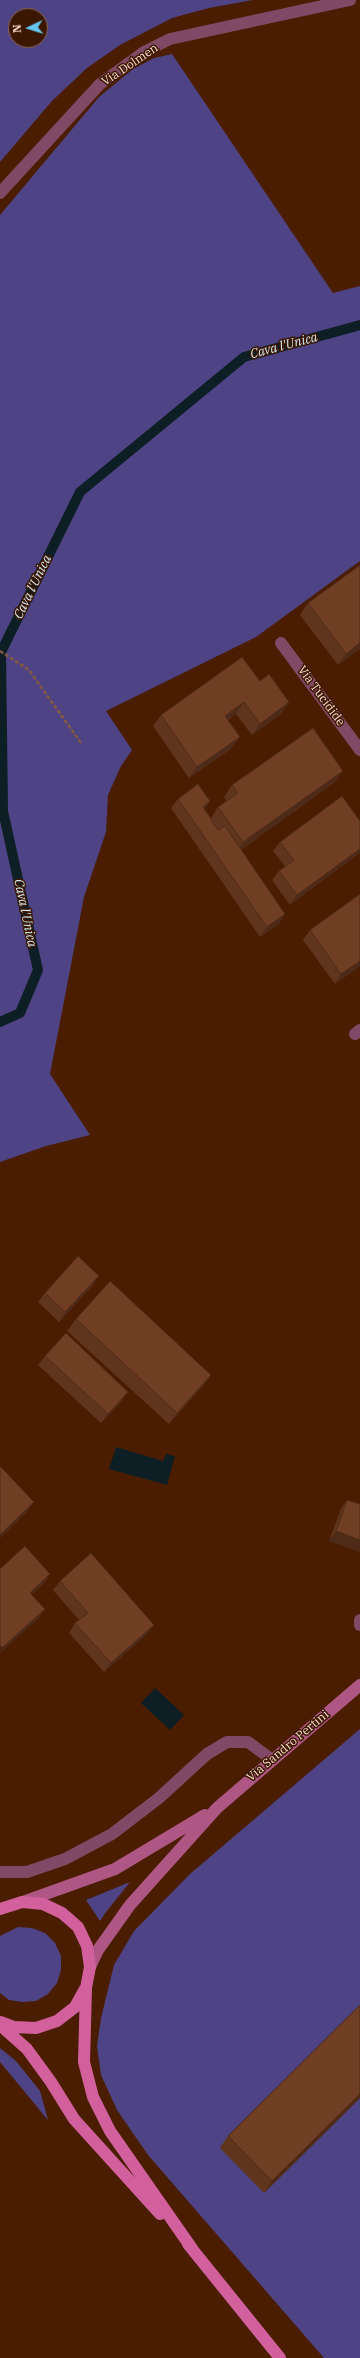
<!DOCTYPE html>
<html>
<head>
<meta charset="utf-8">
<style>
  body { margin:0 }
  #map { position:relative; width:360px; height:2358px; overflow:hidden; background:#4b1d00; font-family:"IBM Plex Serif",serif }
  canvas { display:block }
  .north { position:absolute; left:8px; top:8px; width:40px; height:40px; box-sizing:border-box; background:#3b1702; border:1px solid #886653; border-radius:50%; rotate:266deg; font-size:11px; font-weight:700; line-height:16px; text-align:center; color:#fcdccd }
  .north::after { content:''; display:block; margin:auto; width:14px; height:18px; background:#65c5ee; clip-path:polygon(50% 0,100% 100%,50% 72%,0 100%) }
</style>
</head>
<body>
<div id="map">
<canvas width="360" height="2358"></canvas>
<div class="north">N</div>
</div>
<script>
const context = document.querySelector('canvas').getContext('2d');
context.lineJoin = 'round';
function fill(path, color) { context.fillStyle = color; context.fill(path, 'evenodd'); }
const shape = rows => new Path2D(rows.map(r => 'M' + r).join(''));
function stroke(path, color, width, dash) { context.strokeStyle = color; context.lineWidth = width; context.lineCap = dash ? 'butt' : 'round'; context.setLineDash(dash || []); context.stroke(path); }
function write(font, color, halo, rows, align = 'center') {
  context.font = font + ' "IBM Plex Serif",serif'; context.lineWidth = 3; context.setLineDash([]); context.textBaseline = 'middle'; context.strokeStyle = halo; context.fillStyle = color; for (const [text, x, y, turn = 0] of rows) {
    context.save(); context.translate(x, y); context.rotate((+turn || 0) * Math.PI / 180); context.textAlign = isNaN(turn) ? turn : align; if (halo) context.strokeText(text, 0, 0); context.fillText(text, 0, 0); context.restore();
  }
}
fill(shape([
  [0,0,253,0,209,8,172,18,120,45,87,68,52,101,0,162],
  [16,16,40,16,40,40,16,40],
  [172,54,333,293,360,286,360,561,256,637,106,711,132,750,121,766,108,795,106,832,84,897,50,1074,90,1135,46,1146,0,1162,0,215,99,97,133,69,154,58],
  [360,1729,360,2358,324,2358,148,2155,117,2110,101,2075,97,2046,101,2018,114,1965,134,1931,190,1874],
  [130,1882,106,1912,100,1921,86,1900],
  [18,1927,32,1928,45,1933,55,1943,61,1956,61,1970,57,1983,48,1994,36,2001,22,2002,9,2000,0,1993,0,1936],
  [0,2048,16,2061,40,2091,48,2120,0,2062]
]), '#4e4385');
fill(shape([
  [116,1447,163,1461,166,1454,175,1456,167,1485,109,1469],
  [155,1688,184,1715,170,1730,141,1703]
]), '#0e1e25');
stroke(shape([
  [0,1022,20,1013,38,970,3,811,1,652,80,492,244,357,360,325]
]), '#0e1e25', 10);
stroke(shape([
  [0,651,29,670,81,743]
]), '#825940', 2.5, [4, 2]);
stroke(shape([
  [360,1620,360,1625]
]), '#804965', 12);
stroke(shape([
  [0,193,100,84,144,52,170,39,350,0],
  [281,643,360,750],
  [355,1034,360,1030],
  [0,1872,27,1872,65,1859,112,1834,159,1798,207,1754,227,1742,248,1742,271,1759]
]), '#804965', 12);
stroke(shape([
  [23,1902,115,1869,205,1815],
  [90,1967,98,1950,130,1905,217,1808,360,1685]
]), '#ae5785', 12);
stroke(shape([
  [0,1909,22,1902,43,1904,62,1913,78,1927,87,1946,90,1967,86,1988,84,2062,93,2097,110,2131,193,2250],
  [1,2022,14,2027,36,2028,57,2021,75,2007,85,1989],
  [0,2025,27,2049,51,2082,74,2119,160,2214],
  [188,2244,280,2358]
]), '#d1609d', 12);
fill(shape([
  [308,603,360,649,338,665,300,615],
  [260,681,289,702,281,714,252,735,236,714,228,720,240,737,232,748,189,778,153,726,161,715],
  [335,782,241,850,279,924,260,937,171,808,178,799,210,801,205,809,211,818,218,807,227,801,224,797,232,785],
  [360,821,290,905,272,880,279,871,285,866,273,851,280,842],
  [360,894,360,966,335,984,303,940,310,930],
  [93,1285,59,1322,38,1302,45,1293],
  [76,1319,211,1375,203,1386,169,1424,67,1331],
  [45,1356,122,1401,101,1423,38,1365],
  [347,1500,360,1504,329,1541,341,1509],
  [60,1581,147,1634,104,1672,69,1633,75,1623,79,1620,53,1590],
  [360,2098,264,2193,220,2148,228,2136]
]), '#60351d');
fill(shape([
  [360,643,360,649,338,665,346,654],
  [244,702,236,714,217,727,225,716],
  [289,702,281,714,252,735,260,724],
  [240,737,232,748,189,778,197,767],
  [343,771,335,782,235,854,243,842],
  [210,801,203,811,203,807],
  [360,849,360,853,290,905,297,895],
  [285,914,279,924,260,937,267,927],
  [360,961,360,966,335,984,341,974],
  [99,1276,93,1285,59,1322,65,1312],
  [211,1375,203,1386,169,1424,177,1413],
  [128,1392,122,1401,101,1423,108,1414],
  [34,1502,27,1512,0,1538,0,1535],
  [336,1531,360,1540,360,1552,329,1541],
  [50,1574,44,1584,23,1602,30,1593],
  [45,1609,38,1619,0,1653,0,1651,2,1648],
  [154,1625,147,1634,104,1672,111,1663],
  [360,2094,360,2098,264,2193,272,2181]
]), '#4e2b18');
const building = shape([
  [360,565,360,643,346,654,308,603,360,565],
  [242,657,260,681,269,674,289,702,260,724,244,702,225,716,240,737,197,767,161,715,242,657],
  [313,728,343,771,243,842,218,807,238,793,232,785,313,728],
  [198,784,210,801,203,807,218,830,225,826,285,914,267,927,178,799,198,784],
  [342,796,360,821,360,849,297,895,279,871,294,860,280,842,342,796],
  [360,894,360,961,341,974,310,930,360,894],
  [78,1256,99,1276,65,1312,45,1293,78,1256],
  [110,1281,211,1375,177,1413,76,1319,110,1281],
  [66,1333,128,1392,108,1414,45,1356,66,1333],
  [0,1466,34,1502,0,1535,0,1466],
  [347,1500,360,1504,360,1540,336,1531,347,1500],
  [25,1546,50,1574,30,1593,45,1609,2,1648,0,1645,0,1569,25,1546],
  [91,1553,154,1625,111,1663,75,1623,88,1613,60,1581,91,1553],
  [360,2005,360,2094,272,2181,228,2136,360,2005]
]);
fill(building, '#703e22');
stroke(building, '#4e2b18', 1);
write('12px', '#fcdccd', '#3b1702', [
  ["Via Dolmen",130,65,-34],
  ["Via Tucidide",321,696,54],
  ["Via Sandro Pertini",288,1746,-40]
]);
write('italic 13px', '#cee7f3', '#3b1702', [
  ["Cava l'Unica",284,346,-15],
  ["Cava l'Unica",33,587,-64],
  ["Cava l'Unica",25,913,78]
]);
</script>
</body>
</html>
